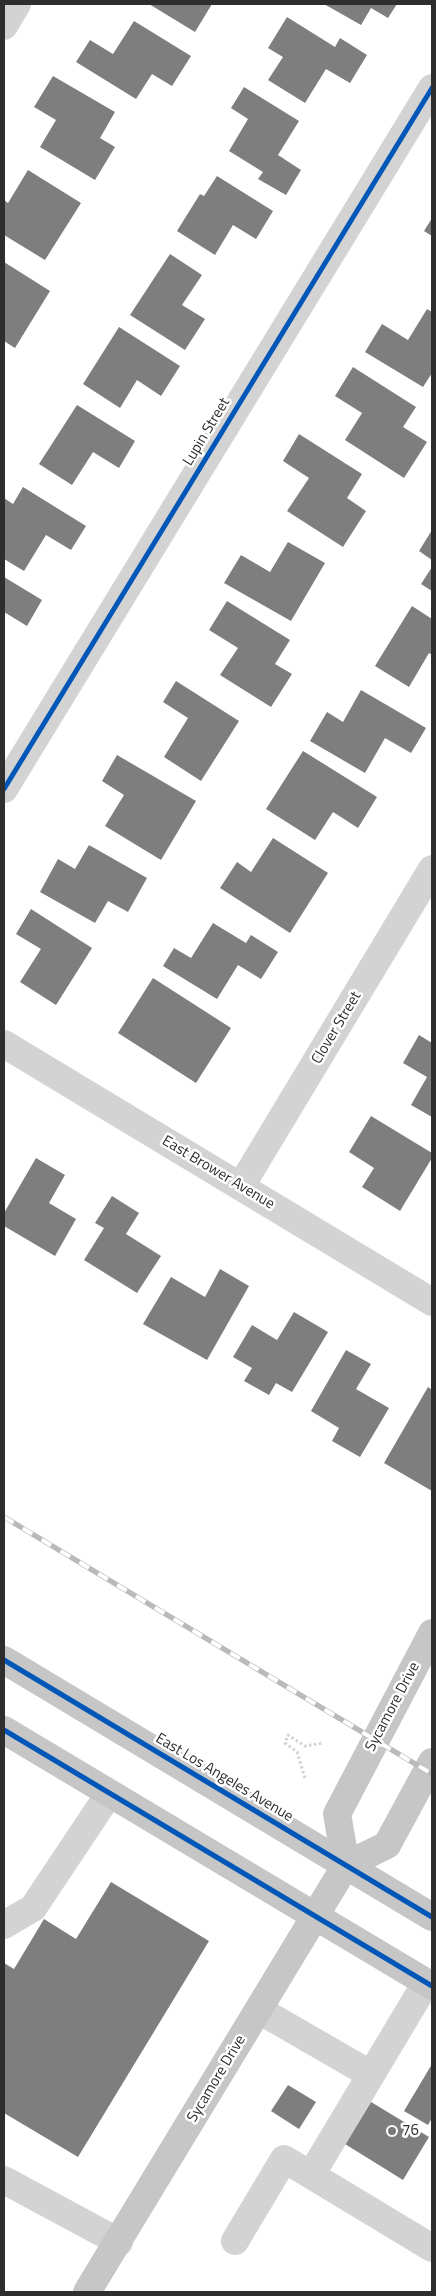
<!DOCTYPE html>
<html>
<head>
<meta charset="utf-8">
<style>
  body { margin:0 }
  #map { position:relative; width:436px; height:2296px; overflow:hidden; background:#fff; font-family:"Titillium Web",sans-serif }
  canvas { display:block }
  .frame { position:absolute; inset:0; border:5px solid #2e2e2e; pointer-events:none }
</style>
</head>
<body>
<div id="map">
<canvas width="436" height="2296"></canvas>
<div class="frame"></div>
</div>
<script>
const context = document.querySelector('canvas').getContext('2d');
context.lineJoin = 'round';
function fill(path, color) { context.fillStyle = color; context.fill(path, 'evenodd'); }
const shape = rows => new Path2D(rows.map(r => 'M' + r).join(''));
function stroke(path, color, width, dash) { context.strokeStyle = color; context.lineWidth = width; context.lineCap = dash ? 'butt' : 'round'; context.setLineDash(dash || []); context.stroke(path); }
function write(font, color, halo, rows, align = 'center') {
  context.font = font + ' "Titillium Web",sans-serif'; context.lineWidth = 5; context.setLineDash([]); context.textBaseline = 'middle'; context.strokeStyle = halo; context.fillStyle = color; for (const [text, x, y, turn = 0] of rows) {
    context.save(); context.translate(x, y); context.rotate((+turn || 0) * Math.PI / 180); context.textAlign = isNaN(turn) ? turn : align; if (halo) context.strokeText(text, 0, 0); context.fillText(text, 0, 0); context.restore();
  }
}
fill(shape([
  [149,4,212,4,195,32],
  [324,4,397,4,388,18,371,8,361,25],
  [287,17,335,47,340,38,367,55,350,83,326,69,305,103,268,80,283,57,268,48],
  [134,21,191,56,172,86,152,74,136,99,76,62,90,40,113,54],
  [53,76,115,112,100,138,115,147,95,180,40,147,56,120,34,107],
  [244,87,299,121,278,155,301,170,286,195,258,179,263,172,229,151,248,119,231,108],
  [28,170,81,203,45,260,4,235,4,200,8,203],
  [217,176,273,211,256,239,233,225,215,255,177,231,200,194,204,196],
  [432,218,432,236,424,231],
  [170,254,202,275,182,305,205,319,185,350,130,315],
  [4,262,50,291,15,348,4,341],
  [427,309,432,312,432,373,423,387,365,352,382,324,408,340],
  [119,327,180,366,161,396,137,380,120,408,83,384],
  [353,367,416,407,403,427,427,442,404,478,345,440,362,413,335,396],
  [77,405,135,441,119,468,93,452,72,485,39,464],
  [299,434,362,474,347,498,366,511,343,547,287,511,309,478,283,461],
  [23,487,86,526,71,550,46,535,24,571,4,559,4,498,13,504],
  [432,530,432,560,419,551],
  [288,542,325,563,291,621,224,583,241,555,270,572],
  [432,567,432,591,421,584],
  [4,577,42,600,27,626,4,612],
  [227,601,290,640,275,664,292,674,271,707,220,675,238,648,209,630],
  [412,606,432,619,432,655,429,653,409,687,375,666],
  [176,681,239,721,201,781,164,757,188,718,163,702],
  [361,690,426,728,411,753,385,738,365,773,310,741,327,712,343,722],
  [303,751,377,797,358,828,333,812,315,840,266,809],
  [117,755,196,801,161,860,105,826,124,795,102,781],
  [273,838,328,873,290,933,220,888,237,862,251,872],
  [89,845,147,878,128,912,108,901,95,923,40,892,58,859,75,869],
  [31,909,92,948,56,1005,20,982,41,949,16,934],
  [213,923,246,943,251,935,278,952,261,979,238,965,217,999,163,966,174,948,191,958],
  [153,978,231,1028,196,1083,118,1033],
  [419,1035,432,1043,432,1117,411,1105,427,1077,403,1063],
  [371,1116,432,1153,432,1158,400,1211,362,1187,374,1168,349,1152],
  [36,1158,65,1175,49,1203,76,1219,55,1256,4,1226,4,1213],
  [112,1196,139,1213,126,1234,161,1256,137,1293,84,1260,104,1228,95,1223],
  [220,1269,249,1286,207,1360,143,1324,171,1277,205,1297],
  [294,1312,328,1332,292,1392,276,1383,269,1395,244,1381,252,1368,233,1357,252,1325,277,1340],
  [346,1350,371,1364,356,1389,389,1408,360,1457,332,1441,339,1428,311,1411],
  [428,1387,432,1390,432,1491,384,1463],
  [111,1882,209,1941,78,2157,4,2113,4,1963,14,1969,44,1919,76,1939],
  [432,2064,432,2118,428,2125,404,2111],
  [288,2085,316,2102,299,2129,271,2111],
  [371,2102,429,2137,403,2180,345,2144]
]), '#7e7e7e');
stroke(shape([
  [305,1778,297,1752,285,1743,288,1735,305,1746,323,1743]
]), '#d3d3d3', 3, [2.5, 2.5]);
stroke(shape([
  [4,26,17,4],
  [4,789,432,88],
  [4,1044,432,1302],
  [241,1186,432,869],
  [4,1925,33,1908,109,1794],
  [426,1983,311,2175,432,2248],
  [259,2010,370,2074],
  [4,2180,119,2242],
  [235,2241,284,2159,311,2175]
]), '#d3d3d3', 28);
stroke(shape([
  [4,1660,432,1917],
  [4,1730,432,1986],
  [346,1865,337,1814,432,1633],
  [87,2292,346,1865,387,1845,432,1762]
]), '#c6c6c6', 28);
const rail = shape([
  [4,1517,432,1774]
]);
stroke(rail, '#bababa', 5.5);
stroke(rail, '#fff', 4, [11]);
stroke(shape([
  [4,789,432,88],
  [4,1660,432,1917],
  [4,1730,432,1986]
]), '#0057b8', 5);
for (const [x, y, r, color] of [
  [392,2131,5,"#777"]
]) { const dot = new Path2D(); dot.arc(x, y, r, 0, 2 * Math.PI); context.fillStyle = color; context.fill(dot); stroke(dot, '#fff', 2); }
write('15px', '#2e2e2e', '#fff', [
  ["Lupin Street",207,432,-59],
  ["Clover Street",337,1028,-59],
  ["East Brower Avenue",218,1173,31],
  ["Sycamore Drive",393,1707,-62],
  ["East Los Angeles Avenue",224,1778,31],
  ["Sycamore Drive",217,2079,-59]
]);
write('15px', '#2e2e2e', '#fff', [
  ["76",402,2131]
], 'left');
</script>
</body>
</html>
